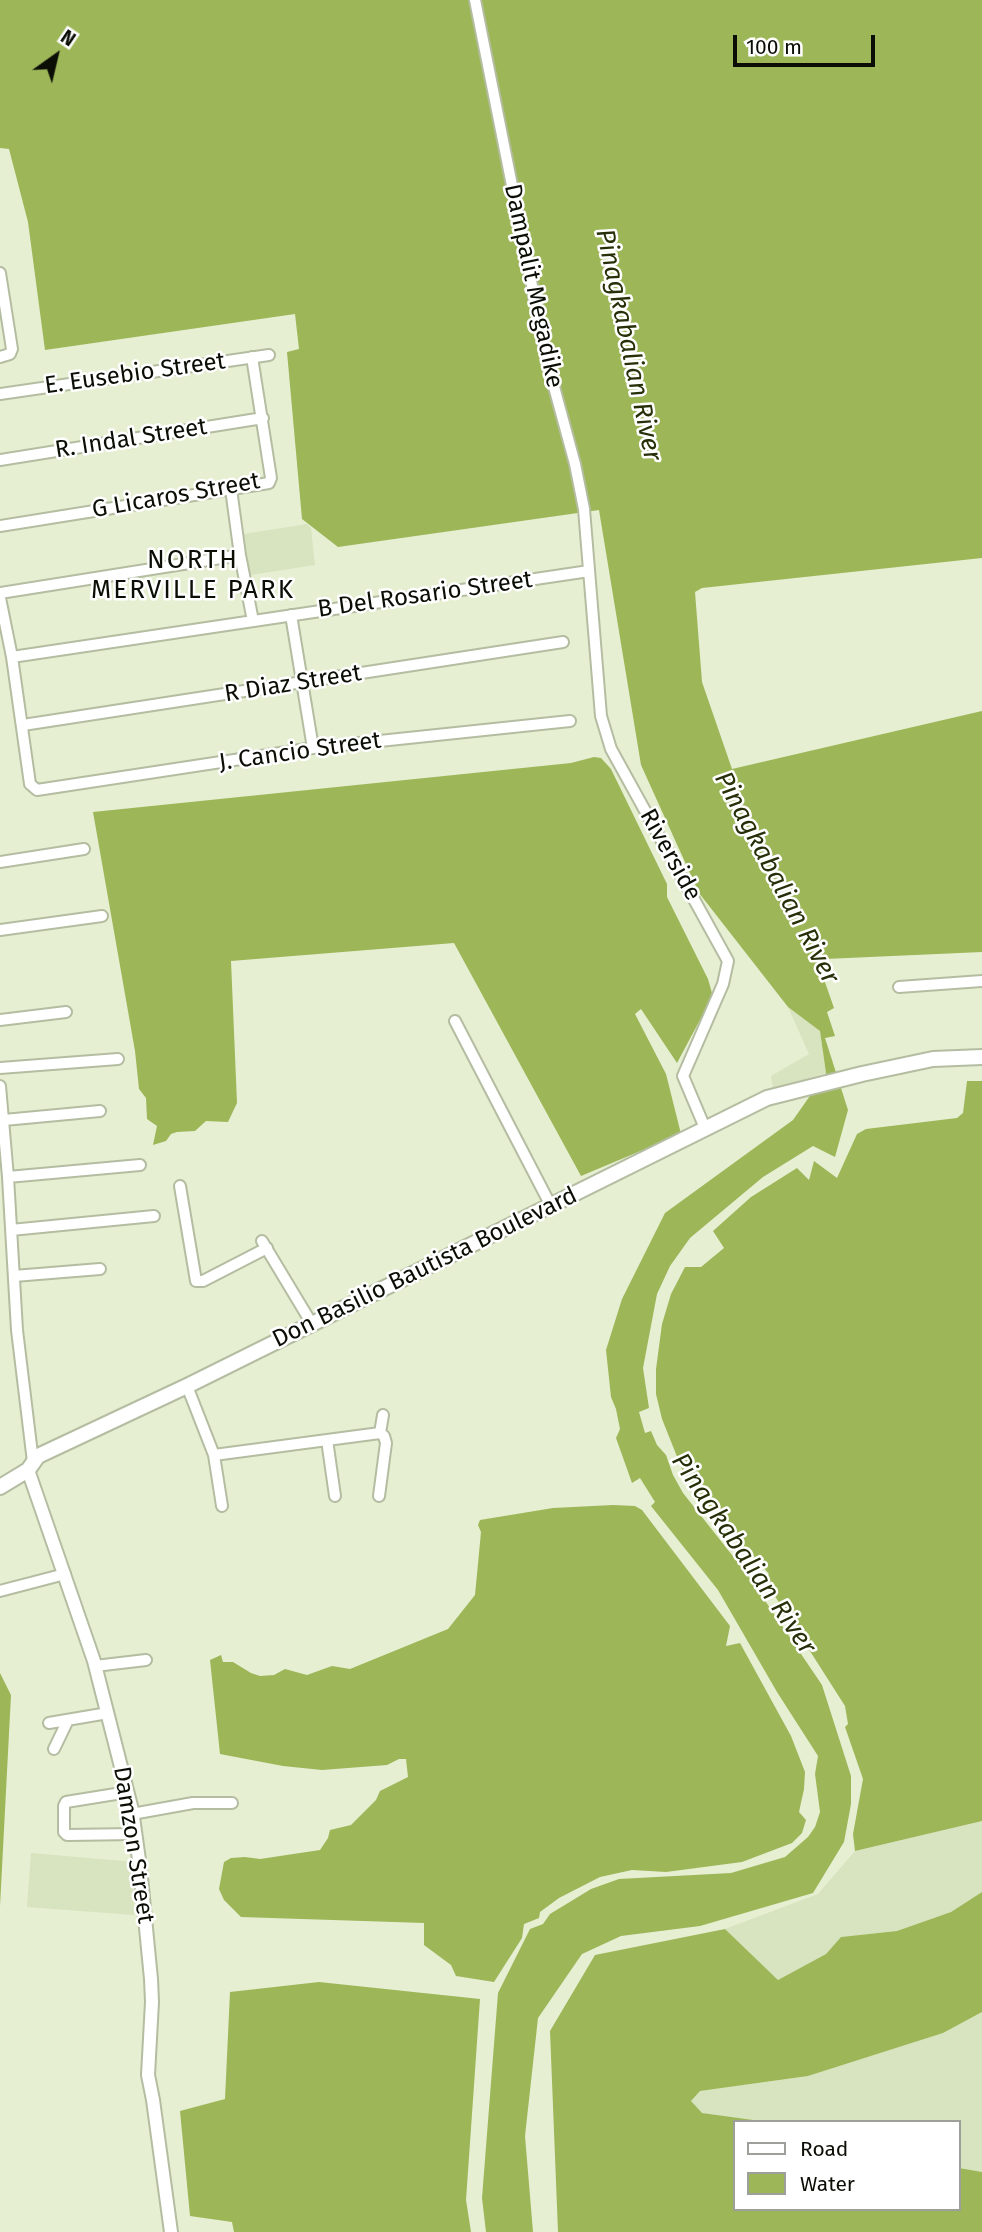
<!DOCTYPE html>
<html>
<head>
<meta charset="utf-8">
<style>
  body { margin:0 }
  #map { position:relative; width:982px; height:2232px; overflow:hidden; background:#e6efd2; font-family:"Fira Sans",sans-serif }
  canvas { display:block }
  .legend { position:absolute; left:733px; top:2120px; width:228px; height:91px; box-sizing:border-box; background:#fff; border:2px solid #9d9f9b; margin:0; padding:9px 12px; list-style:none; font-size:21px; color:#0b0e05 }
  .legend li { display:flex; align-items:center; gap:14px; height:35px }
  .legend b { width:35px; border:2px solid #9d9f9b }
  .north { position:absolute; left:21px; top:21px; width:70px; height:70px; -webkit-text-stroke:5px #fff; paint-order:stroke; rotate:34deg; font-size:19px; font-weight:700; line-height:28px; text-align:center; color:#0b0e05 }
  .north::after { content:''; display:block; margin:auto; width:24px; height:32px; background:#0b0e05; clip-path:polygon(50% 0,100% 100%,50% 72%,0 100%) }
  .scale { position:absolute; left:733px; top:35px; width:142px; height:32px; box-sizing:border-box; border:4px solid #0b0e05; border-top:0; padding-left:9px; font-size:21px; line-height:24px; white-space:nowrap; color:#0b0e05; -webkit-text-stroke:5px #fff; paint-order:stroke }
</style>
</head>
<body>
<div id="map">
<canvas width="982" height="2232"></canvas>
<ul class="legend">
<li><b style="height:9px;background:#fff"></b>Road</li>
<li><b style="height:19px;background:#9db658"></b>Water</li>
</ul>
<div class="north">N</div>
<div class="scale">100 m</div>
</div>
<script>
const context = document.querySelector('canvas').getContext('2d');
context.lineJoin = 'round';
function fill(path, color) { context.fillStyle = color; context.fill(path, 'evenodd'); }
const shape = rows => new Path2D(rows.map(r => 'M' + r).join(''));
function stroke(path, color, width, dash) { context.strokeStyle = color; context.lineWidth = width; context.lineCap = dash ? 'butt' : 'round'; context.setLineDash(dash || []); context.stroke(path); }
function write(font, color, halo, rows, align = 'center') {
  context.font = font + ' "Fira Sans",sans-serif'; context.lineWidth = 5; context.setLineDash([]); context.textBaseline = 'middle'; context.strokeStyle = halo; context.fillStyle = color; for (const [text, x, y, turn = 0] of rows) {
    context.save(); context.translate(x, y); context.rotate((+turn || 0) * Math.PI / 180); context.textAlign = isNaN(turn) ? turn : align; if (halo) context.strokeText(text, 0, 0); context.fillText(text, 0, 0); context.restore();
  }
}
fill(shape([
  [307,524,311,528,315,565,250,575,244,534],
  [788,1007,820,1031,826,1073,773,1088,771,1076,809,1054],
  [982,1821,982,1892,951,1912,897,1931,841,1937,826,1954,778,1980,725,1929,818,1894,855,1851],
  [31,1853,135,1862,134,1915,27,1907],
  [982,2012,982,2172,959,2168,959,2122,768,2122,701,2113,691,2101,700,2091,808,2076,943,2033]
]), '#d8e3bf');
fill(shape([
  [0,0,982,0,982,558,702,588,695,592,702,682,732,769,982,711,982,952,825,959,819,965,834,1008,827,1012,835,1036,825,1038,848,1110,835,1157,813,1146,763,1177,690,1238,670,1266,657,1294,643,1368,649,1408,639,1412,645,1433,651,1431,657,1445,666,1455,673,1475,683,1493,747,1574,822,1685,851,1776,851,1804,844,1842,813,1893,700,1926,621,1936,582,1954,538,2018,525,2136,533,2232,486,2232,482,2198,498,1993,530,1929,543,1924,550,1914,591,1889,619,1879,731,1873,785,1857,808,1837,815,1827,820,1812,815,1774,818,1756,777,1692,718,1590,651,1506,655,1502,640,1478,632,1483,616,1438,620,1429,616,1409,611,1397,606,1350,622,1299,665,1213,793,1120,826,1073,820,1031,788,1007,699,893,641,765,599,510,338,547,302,519,287,352,299,349,295,314,45,350,28,222,9,149,0,148],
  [594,757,601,758,611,769,667,884,667,897,708,979,712,993,709,1003,677,1063,641,1009,635,1014,666,1074,681,1134,581,1176,454,943,231,961,237,1103,228,1122,206,1121,195,1131,177,1132,171,1134,166,1141,153,1145,157,1126,147,1119,146,1098,139,1089,135,1051,93,812,571,763],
  [967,1081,982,1081,982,1821,855,1851,853,1834,863,1779,845,1727,848,1724,845,1706,764,1579,769,1574,757,1560,752,1562,684,1474,662,1419,656,1394,656,1369,662,1324,671,1294,685,1267,701,1267,724,1248,713,1231,751,1197,797,1168,809,1180,814,1161,837,1178,857,1134,866,1129,957,1118,963,1113],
  [613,1505,635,1506,642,1510,730,1626,726,1646,740,1643,791,1736,805,1772,804,1789,799,1812,806,1820,802,1833,792,1843,742,1862,666,1872,632,1870,600,1877,559,1898,540,1912,539,1918,524,1924,522,1938,494,1982,456,1976,451,1965,424,1945,424,1923,241,1917,224,1900,219,1889,224,1862,231,1858,245,1857,260,1859,320,1850,328,1838,330,1830,351,1825,376,1800,380,1791,408,1777,406,1759,399,1759,387,1765,322,1770,283,1766,220,1754,210,1660,221,1655,223,1662,233,1662,251,1673,260,1676,274,1675,285,1669,307,1675,332,1666,350,1669,448,1629,475,1595,481,1532,478,1525,480,1520,553,1508],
  [0,1673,11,1695,0,1906],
  [982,1892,982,2012,943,2033,808,2076,700,2091,691,2101,702,2113,768,2122,735,2122,735,2209,959,2209,959,2168,982,2172,982,2232,558,2232,550,2031,595,1955,725,1929,778,1980,826,1954,841,1937,897,1931,951,1912],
  [319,1982,480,1999,466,2200,471,2232,234,2232,232,2222,190,2216,180,2111,225,2099,230,1992]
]), '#9db658');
const minor = shape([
  [475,0,547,361,575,464,584,509,601,716,611,749,728,961,723,984,683,1076,705,1128],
  [0,273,12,349,10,354,0,357],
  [0,394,269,355],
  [0,460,263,418],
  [231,489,240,555,253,621],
  [0,526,269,483,271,478,252,357],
  [0,593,240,555],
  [0,598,12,657,30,784,37,790,313,748,570,721],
  [291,615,313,748],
  [12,657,589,571],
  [23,725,563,642],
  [0,862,84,849],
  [0,930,102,916],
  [899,987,982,981],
  [0,1020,66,1012],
  [455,1021,551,1206],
  [0,1068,118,1059],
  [0,1086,8,1177,17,1330,33,1462],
  [4,1120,100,1111],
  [8,1177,140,1165],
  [180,1186,196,1281,203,1281,267,1248],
  [11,1230,154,1216],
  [262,1241,312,1324],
  [14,1276,100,1269],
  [187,1386,214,1455,222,1506],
  [380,1433,383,1415],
  [327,1440,335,1496],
  [214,1455,380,1433,384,1436,386,1443,379,1496],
  [0,1591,65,1574],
  [95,1666,146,1660],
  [49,1723,108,1713],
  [54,1749,68,1720],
  [128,1792,66,1802,64,1806,64,1832,67,1835,135,1834],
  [132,1814,193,1803,232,1803]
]);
const tertiary = shape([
  [28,1470,94,1661,132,1810,140,1867,151,1979,152,2002,148,2075,153,2100,171,2232]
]);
const secondary = shape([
  [0,1487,28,1470,38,1456,187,1386,767,1098,862,1074,933,1059,982,1057]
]);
stroke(minor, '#b4bda1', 14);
stroke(tertiary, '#b4bda1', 16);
stroke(secondary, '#b4bda1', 18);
stroke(minor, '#fff', 10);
stroke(tertiary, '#fff', 12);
stroke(secondary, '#fff', 14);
write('24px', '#0b0e05', '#fff', [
  ["Dampalit Megadike",533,286,78],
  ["E. Eusebio Street",135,374,-8],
  ["R. Indal Street",131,439,-9],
  ["G Licaros Street",176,496,-10],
  ["B Del Rosario Street",425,595,-8],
  ["R Diaz Street",293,684,-9],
  ["J. Cancio Street",300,752,-8],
  ["Riverside",670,855,61],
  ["Don Basilio Bautista Boulevard",425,1268,-26],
  ["Damzon Street",133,1845,81]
]);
write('italic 26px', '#262f07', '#fff', [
  ["Pinagkabalian River",628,345,78],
  ["Pinagkabalian River",776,878,62],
  ["Pinagkabalian River",743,1554,56]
]);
context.letterSpacing = '2px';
write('26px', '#0b0e05', '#fff', [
  ["NORTH",193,561],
  ["MERVILLE PARK",193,591]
]);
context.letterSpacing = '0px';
</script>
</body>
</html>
